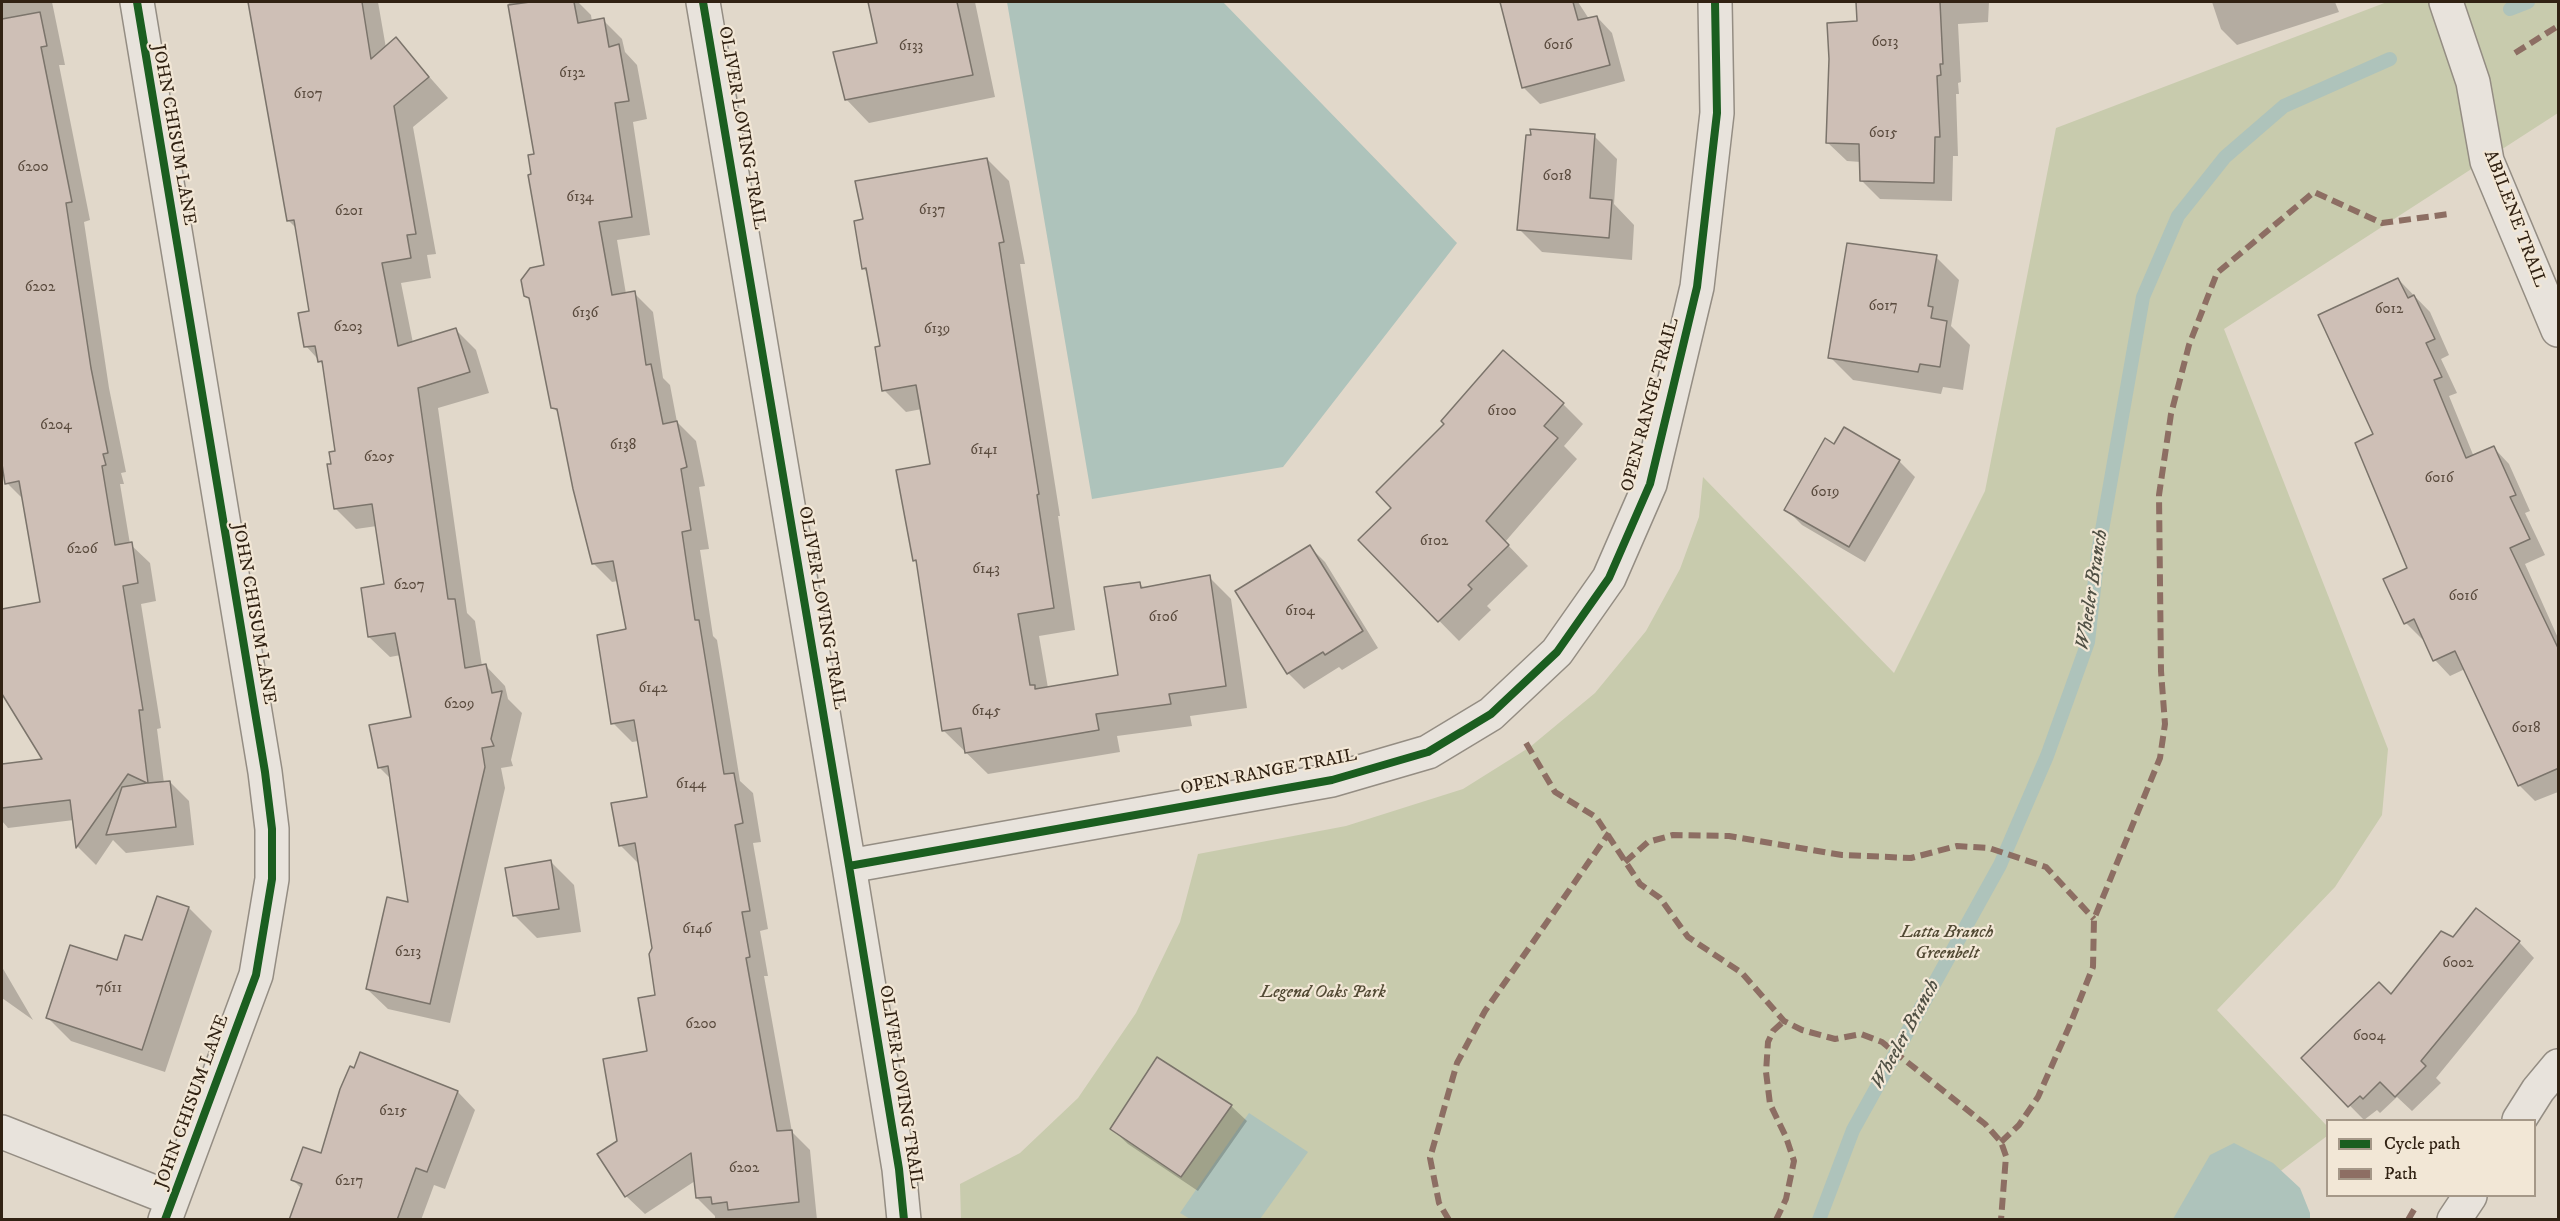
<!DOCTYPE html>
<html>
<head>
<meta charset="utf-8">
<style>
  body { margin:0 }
  #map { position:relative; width:2560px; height:1221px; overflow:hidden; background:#e1d8ca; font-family:"IM FELL DW Pica",serif }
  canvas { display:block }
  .frame { position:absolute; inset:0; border:3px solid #312213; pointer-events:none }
  .legend { position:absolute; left:2326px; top:1119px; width:210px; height:78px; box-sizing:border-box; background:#f2e7d6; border:2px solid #a59888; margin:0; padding:8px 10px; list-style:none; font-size:18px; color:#312213 }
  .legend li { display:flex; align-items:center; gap:12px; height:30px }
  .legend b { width:30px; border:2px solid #a59888 }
</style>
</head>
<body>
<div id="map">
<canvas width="2560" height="1221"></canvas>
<div class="frame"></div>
<ul class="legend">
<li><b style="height:8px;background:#1b5e20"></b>Cycle path</li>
<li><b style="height:8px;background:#8d6e63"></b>Path</li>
</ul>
</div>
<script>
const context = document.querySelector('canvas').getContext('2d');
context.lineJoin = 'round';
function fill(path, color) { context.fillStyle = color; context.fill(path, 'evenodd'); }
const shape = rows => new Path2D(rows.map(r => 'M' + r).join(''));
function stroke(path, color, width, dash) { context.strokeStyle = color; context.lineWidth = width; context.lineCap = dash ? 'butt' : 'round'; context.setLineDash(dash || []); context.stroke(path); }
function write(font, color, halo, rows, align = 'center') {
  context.font = font + ' "IM FELL DW Pica",serif'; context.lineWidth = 4.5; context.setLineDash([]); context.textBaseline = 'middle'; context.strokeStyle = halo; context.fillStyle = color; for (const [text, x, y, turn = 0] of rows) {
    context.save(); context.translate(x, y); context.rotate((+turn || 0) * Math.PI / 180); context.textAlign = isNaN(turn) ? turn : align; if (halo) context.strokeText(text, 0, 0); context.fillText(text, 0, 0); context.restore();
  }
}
fill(shape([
  [2387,2,2558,2,2558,113,2224,329,2388,749,2382,815,2335,887,2217,1010,2327,1126,2327,1136,2217,1219,961,1220,960,1184,1020,1153,1078,1098,1136,1013,1180,922,1198,854,1346,826,1463,789,1530,747,1595,693,1646,631,1680,569,1699,517,1703,477,1894,673,1985,491,2056,128]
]), '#c8cbad');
fill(shape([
  [1007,2,1223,2,1457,243,1283,467,1092,499],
  [1249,1113,1308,1152,1260,1219,1190,1219,1180,1213],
  [2234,1143,2273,1163,2300,1188,2310,1213,2310,1219,2173,1219,2210,1155]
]), '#aec3bb');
fill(shape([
  [2,2,52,2,65,65,59,65,90,220,84,222,109,388,126,472,121,473,124,484,120,484,130,544,150,563,156,601,141,604,161,728,157,729,164,783,170,782,189,801,194,845,126,853,113,840,96,865,78,847,74,820,8,828,2,821,2,766,45,760,2,691,2,611,41,603,24,500,7,483,2,456],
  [250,2,378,2,386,48,396,39,448,98,413,127,436,254,427,255,431,278,401,283,413,343,456,330,476,350,489,393,438,408,467,613,475,621,482,666,485,665,505,686,508,699,522,713,511,760,513,766,501,768,505,788,450,1023,388,1009,367,989,410,904,392,780,379,767,413,718,401,655,390,657,369,637,386,585,377,526,356,529,335,508,333,466,337,452,325,367,306,346,311,312,297,229,288,220],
  [507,2,522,2,513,7],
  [539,2,578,2,591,15,592,22,603,20,622,39,625,52,637,65,647,119,633,122,650,235,617,240,626,294,634,293,653,312,663,378,670,385,677,422,696,441,705,486,699,487,709,549,700,550,713,636,717,640,740,781,753,793,761,842,753,843,768,929,760,931,768,976,764,976,792,1132,810,1150,817,1220,715,1220,715,1216,697,1198,695,1181,645,1214,626,1196,618,1142,649,1052,657,997,654,948,640,865,620,845,649,798,639,741,632,742,613,723,628,630,618,581,612,582,593,563,560,414,552,407,531,301,525,295,546,266,533,175,536,155,521,5],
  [870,2,975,2,995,97,869,123,846,99,878,44],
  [1501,2,1578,2,1589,19,1597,17,1612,33,1625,81,1540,104,1524,88],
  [1857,2,1989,2,1988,22,1958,24,1961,82,1958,83,1959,94,1956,94,1958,156,1953,156,1952,201,1880,199,1861,180,1861,162,1847,161,1828,143,1858,23],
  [2212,2,2335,2,2339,12,2237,45,2221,29],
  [1594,136,1617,159,1614,204,1634,225,1632,260,1542,252,1519,229],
  [987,159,1009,181,1025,264,1020,264,1060,516,1058,516,1075,630,1039,636,1048,688,1119,676,1139,583,1145,589,1209,577,1231,599,1247,708,1190,716,1192,726,1117,736,1120,752,988,774,944,731,917,563,915,560,932,465,922,409,906,412,884,390,882,347,869,274,863,268,865,221],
  [1936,257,1959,280,1951,326,1970,345,1963,390,1943,387,1941,394,1853,380,1830,357],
  [2398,279,2430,312,2449,355,2441,359,2457,393,2449,396,2474,457,2494,448,2509,464,2530,511,2525,513,2545,555,2525,564,2558,638,2558,792,2535,801,2519,785,2465,669,2450,676,2435,660,2424,638,2422,639,2406,623,2409,569,2375,435],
  [1563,404,1583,424,1564,446,1577,459,1505,542,1528,566,1487,606,1491,610,1459,641,1360,540,1393,508,1446,424],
  [1899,461,1915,477,1865,562,1802,525,1786,509],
  [1310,547,1325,562,1378,648,1342,670,1339,667,1304,689,1288,673],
  [551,862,574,885,581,932,537,938,514,915],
  [158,898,189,908,212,931,165,1072,71,1041,48,1018,143,942],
  [2453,939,2519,942,2534,958,2436,1078,2441,1083,2412,1111,2397,1097,2380,1113,2377,1110,2364,1120,2303,1058,2391,996],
  [2,967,33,1020,2,998],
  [458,1092,475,1110,445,1189,434,1185,421,1220,290,1220,302,1189,293,1180,322,1155],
  [1231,1106,1247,1121,1198,1191,1128,1144,1112,1129]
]), '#0003');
stroke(shape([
  [2510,9,2528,2],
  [1819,1220,1853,1130,2000,865,2047,756,2088,642,2098,553,2143,297,2178,216,2225,157,2284,106,2390,59]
]), '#aec3bb', 14);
const building = shape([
  [248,2,362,2,371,59,396,37,429,77,394,106,416,234,407,235,411,258,382,263,398,346,456,328,470,372,418,388,448,599,455,599,465,668,486,664,492,693,502,691,491,739,494,746,482,748,485,767,430,1004,366,989,387,897,408,902,388,766,378,768,369,725,411,717,395,633,368,637,361,588,384,584,372,504,334,509,327,464,331,464,329,452,335,451,322,361,318,362,315,346,304,347,298,313,309,311,294,220,287,221,248,2],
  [530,2,574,2,578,23,604,18,609,47,619,44,629,101,615,103,632,217,599,222,612,295,635,291,646,365,651,364,663,424,677,421,687,467,681,469,691,530,682,532,695,620,699,620,724,774,734,773,743,823,735,825,750,911,742,912,750,957,746,958,777,1131,792,1130,799,1202,728,1210,727,1202,712,1204,711,1197,696,1198,691,1153,625,1197,597,1154,617,1141,603,1059,647,1051,638,998,655,995,649,954,652,948,635,843,619,846,611,803,647,797,634,720,611,724,597,635,626,629,613,561,592,564,573,489,557,409,551,408,529,298,524,296,521,280,530,268,544,265,528,175,531,174,528,155,534,154,508,5,530,2],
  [868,2,957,2,973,75,845,100,833,52,877,43,868,2],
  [1500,2,1573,2,1578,20,1597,16,1610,65,1522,88,1500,2],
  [1856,2,1940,2,1943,64,1940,64,1941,75,1937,76,1940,137,1935,137,1934,183,1860,181,1859,144,1826,143,1829,59,1827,23,1857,21,1856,2],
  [40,12,47,46,41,47,72,202,66,203,91,368,108,453,103,454,106,465,102,466,115,545,132,542,138,583,123,586,143,710,139,710,148,783,170,781,176,827,106,835,122,787,147,783,128,774,76,848,70,800,2,808,2,764,42,759,2,694,2,609,40,602,19,481,5,484,2,464,2,19,40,12],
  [1530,129,1595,134,1590,198,1612,200,1609,238,1517,230,1526,135,1531,135,1530,129],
  [987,158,1004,242,999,243,1039,494,1037,495,1054,608,1018,614,1030,685,1035,685,1035,689,1118,675,1104,587,1140,582,1141,588,1210,575,1226,686,1169,694,1171,704,1096,714,1099,730,965,753,961,728,942,731,916,560,913,561,896,470,930,464,916,385,882,391,875,347,880,346,866,268,862,269,854,221,863,219,855,181,987,158],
  [1847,243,1937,255,1928,306,1933,307,1931,318,1947,321,1940,367,1920,364,1918,372,1828,358,1847,243],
  [2398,278,2408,298,2414,295,2435,339,2426,343,2442,377,2434,380,2466,458,2494,446,2516,495,2510,497,2530,539,2510,548,2559,650,2559,768,2518,786,2455,651,2433,661,2414,619,2404,624,2383,579,2407,568,2355,443,2373,434,2318,315,2398,278],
  [1503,350,1564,403,1544,426,1558,438,1486,521,1509,545,1468,585,1472,589,1438,622,1358,540,1391,508,1376,492,1444,424,1441,421,1503,350],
  [1844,427,1900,460,1849,547,1784,510,1825,438,1834,444,1844,427],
  [1310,545,1363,631,1325,655,1323,652,1287,674,1235,591,1310,545],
  [551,860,559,909,513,916,505,868,551,860],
  [157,896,189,907,142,1050,46,1018,70,945,117,960,125,935,142,940,157,896],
  [2476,908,2520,941,2421,1061,2426,1066,2395,1097,2380,1082,2363,1099,2360,1096,2348,1107,2301,1058,2379,982,2391,994,2441,931,2453,937,2476,908],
  [360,1052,458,1091,427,1172,416,1168,397,1220,289,1220,302,1184,291,1180,303,1147,321,1153,340,1089,350,1066,354,1068,360,1052],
  [1157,1057,1232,1105,1181,1177,1110,1129,1157,1057]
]);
fill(building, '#cebfb6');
stroke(building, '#7b746b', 1.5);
const minor = shape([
  [137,2,265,772,272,829,272,879,256,975,165,1220],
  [703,2,849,866,899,1169,904,1220],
  [2446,2,2473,82,2487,161,2558,330],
  [849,866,1332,780,1428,752,1491,714,1557,652,1609,578,1650,484,1697,287,1717,113,1715,2],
  [2519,1120,2538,1090,2558,1066],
  [2,1132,172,1199],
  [2454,1220,2470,1196]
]);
stroke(minor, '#948d83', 36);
stroke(minor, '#e8e3dc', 33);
stroke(shape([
  [2515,53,2558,26],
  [1526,743,1555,792,1596,817,1640,884,1660,898,1688,937,1742,973,1784,1021,1802,1030,1835,1039,1861,1034,1882,1042,1985,1124,2001,1142,2006,1156,2001,1220],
  [1625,862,1648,842,1673,835,1729,836,1842,855,1911,858,1957,846,1989,848,2046,867,2094,919],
  [2001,1142,2019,1125,2038,1097,2069,1027,2093,967,2094,919,2160,758,2165,724,2161,671,2159,495,2171,414,2189,345,2217,273,2314,192,2382,223,2449,214],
  [1449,1220,1439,1203,1430,1158,1457,1063,1485,1011,1609,833],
  [1776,1220,1786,1199,1794,1161,1786,1137,1770,1104,1766,1072,1768,1042,1773,1031,1784,1021],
  [2408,1220,2415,1208]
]), '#8d6e63', 6, [12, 6]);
stroke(shape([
  [137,2,265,772,272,829,272,879,256,975,165,1220],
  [703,2,849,866,899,1169,904,1220],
  [849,866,1332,780,1428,752,1491,714,1557,652,1609,578,1650,484,1697,287,1717,113,1715,2]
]), '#1b5e20', 8);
write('15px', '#5a4b3e', null, [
  ["6013",1885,43],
  ["6016",1558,46],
  ["6133",911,47],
  ["6132",572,74],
  ["6107",308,95],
  ["6015",1883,134],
  ["6200",33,168],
  ["6018",1557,177],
  ["6134",580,198],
  ["6137",932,211],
  ["6201",349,212],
  ["6202",40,288],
  ["6017",1883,307],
  ["6012",2389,310],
  ["6136",585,314],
  ["6203",348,328],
  ["6139",937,330],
  ["6100",1502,412],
  ["6204",56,426],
  ["6138",623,446],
  ["6141",984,451],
  ["6205",379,458],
  ["6016",2439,479],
  ["6019",1825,493],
  ["6102",1434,542],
  ["6206",82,550],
  ["6143",986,570],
  ["6207",409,586],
  ["6016",2463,597],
  ["6104",1300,612],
  ["6106",1163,618],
  ["6142",653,689],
  ["6209",459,705],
  ["6145",986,712],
  ["6018",2526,729],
  ["6144",691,785],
  ["6146",697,930],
  ["6213",408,953],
  ["6002",2458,964],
  ["7611",109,989],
  ["6200",701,1025],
  ["6004",2369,1037],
  ["6215",393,1112],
  ["6202",744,1169],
  ["6217",349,1182]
]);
write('18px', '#312213', '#f2e7d6', [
  ["OLIVER LOVING TRAIL",741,128,80],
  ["JOHN CHISUM LANE",173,135,80],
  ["ABILENE TRAIL",2514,219,69],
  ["OPEN RANGE TRAIL",1651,405,-75],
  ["OLIVER LOVING TRAIL",821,608,80],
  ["JOHN CHISUM LANE",253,614,80],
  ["OPEN RANGE TRAIL",1269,773,-11],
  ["OLIVER LOVING TRAIL",900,1087,81],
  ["JOHN CHISUM LANE",193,1102,-70]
]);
write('italic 18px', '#524a34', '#f2e7d6', [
  ["Latta Branch",1947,933],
  ["Greenbelt",1947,954],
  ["Legend Oaks Park",1323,993]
]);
write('italic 20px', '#505044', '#f2e7d6', [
  ["Wheeler Branch",2093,590,-81],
  ["Wheeler Branch",1906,1035,-61]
]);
</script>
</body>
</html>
